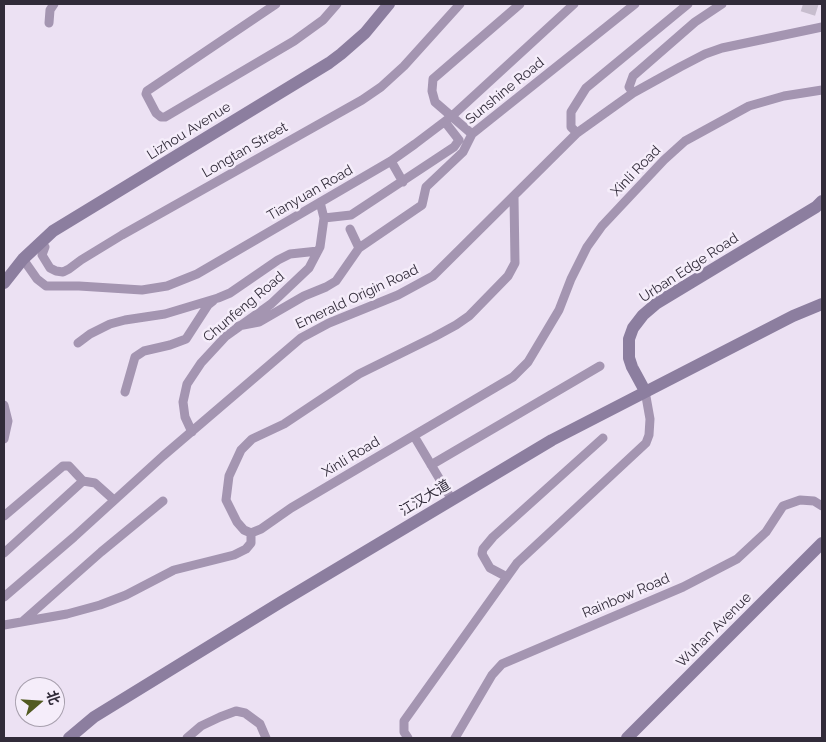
<!DOCTYPE html>
<html>
<head>
<meta charset="utf-8">
<style>
  body { margin:0 }
  #map { position:relative; width:826px; height:742px; overflow:hidden; background:#ece1f3; font-family:Raleway,"Noto Sans SC",sans-serif }
  canvas { display:block }
  .frame { position:absolute; inset:0; border:5px solid #312b39; pointer-events:none }
  .north { position:absolute; left:15px; top:677px; width:50px; height:50px; box-sizing:border-box; background:#f5edfa; border:1px solid #a79fad; border-radius:50%; rotate:71deg; font-size:14px; font-weight:700; line-height:20px; text-align:center; color:#312b39 }
  .north::after { content:''; display:block; margin:auto; width:18px; height:22px; background:#525a21; clip-path:polygon(50% 0,100% 100%,50% 72%,0 100%) }
</style>
</head>
<body>
<div id="map">
<canvas width="826" height="742"></canvas>
<div class="frame"></div>
<div class="north">北</div>
</div>
<script>
const context = document.querySelector('canvas').getContext('2d');
context.lineJoin = 'round';
const shape = rows => new Path2D(rows.map(r => 'M' + r).join(''));
function stroke(path, color, width, dash) { context.strokeStyle = color; context.lineWidth = width; context.lineCap = dash ? 'butt' : 'round'; context.setLineDash(dash || []); context.stroke(path); }
function write(font, color, halo, rows, align = 'center') {
  context.font = font + ' Raleway,"Noto Sans SC",sans-serif'; context.lineWidth = 5; context.setLineDash([]); context.textBaseline = 'middle'; context.strokeStyle = halo; context.fillStyle = color; for (const [text, x, y, turn = 0] of rows) {
    context.save(); context.translate(x, y); context.rotate((+turn || 0) * Math.PI / 180); context.textAlign = isNaN(turn) ? turn : align; if (halo) context.strokeText(text, 0, 0); context.fillText(text, 0, 0); context.restore();
  }
}
stroke(shape([
  [803,4,822,10]
]), '#c7bdce', 15, [15, 8]);
stroke(shape([
  [276,4,147,91,146,94,156,113,161,117,165,117,294,41,323,20,337,4],
  [49,23,50,10,54,4],
  [633,93,629,87,633,76,695,22,722,4],
  [577,133,571,127,571,112,586,88,688,4],
  [472,134,435,102,432,91,433,79,520,4],
  [391,161,403,182],
  [514,197,515,263,508,276,469,316,456,325,434,337,359,374,284,424,252,439,241,450,229,476,226,500,237,522,244,530,251,533,261,529,291,508,513,377,528,362,559,310,571,279,587,247,602,226,664,160,685,141,749,106,784,96,822,90],
  [324,218,351,215,454,147,459,140,445,122],
  [350,229,359,248],
  [40,242,45,247,42,255,50,268,56,271,63,272,69,269,81,260,122,235,362,100,381,87,404,66,460,4],
  [23,259,37,279,46,286,79,286,142,290,167,286,197,274,391,161,415,144,452,116,574,4],
  [238,326,259,322,304,296,326,287,336,281,359,248,422,205,426,187,463,152,472,134,635,4],
  [78,343,90,334,110,324,125,320,165,314,218,298,230,293,278,260,290,254,318,251],
  [125,392,135,357,144,351,170,345,186,339,208,305,213,301],
  [4,405,8,421,4,439],
  [192,432,185,417,183,402,187,384,201,363,226,336,271,304,309,268,320,247,324,218,320,202],
  [414,436,452,500],
  [431,465,600,366],
  [4,516,63,466,69,466,83,481],
  [4,553,83,481,95,483,114,500],
  [507,577,490,568,482,554,483,549,493,537,603,438],
  [4,597,74,537,163,456,301,338,329,323,398,295,433,276,577,133,633,93,680,67,705,54,722,48,822,27],
  [23,621,101,552,163,501],
  [4,625,67,614,100,605,126,595,174,570,234,555,246,549,251,543,251,533],
  [187,738,201,726,220,717,236,711,245,713,260,724,266,738],
  [408,738,404,732,404,721,517,563,646,443,649,435,650,419,645,391],
  [455,738,492,675,502,664,683,587,737,559,766,532,783,506,800,500,814,501,822,506]
]), '#a495b1', 9);
stroke(shape([
  [4,283,23,259,53,231,329,63,341,54,365,33,389,4],
  [645,391,632,367,629,358,629,339,633,328,643,315,657,303,816,207,822,201],
  [69,738,94,717,281,602,552,440,793,316,822,304],
  [627,738,822,543]
]), '#8c7e9f', 12);
write('14px', '#312b39', '#f5edfa', [
  ["Sunshine Road",505,91,-39],
  ["Lizhou Avenue",189,131,-32],
  ["Longtan Street",245,150,-30],
  ["Xinli Road",636,171,-46],
  ["Tianyuan Road",310,193,-30],
  ["Urban Edge Road",689,268,-33],
  ["Emerald Origin Road",357,297,-25],
  ["Chunfeng Road",244,307,-40],
  ["Xinli Road",351,457,-31],
  ["江汉大道",425,498,-31],
  ["Rainbow Road",626,596,-23],
  ["Wuhan Avenue",714,630,-45]
]);
</script>
</body>
</html>
